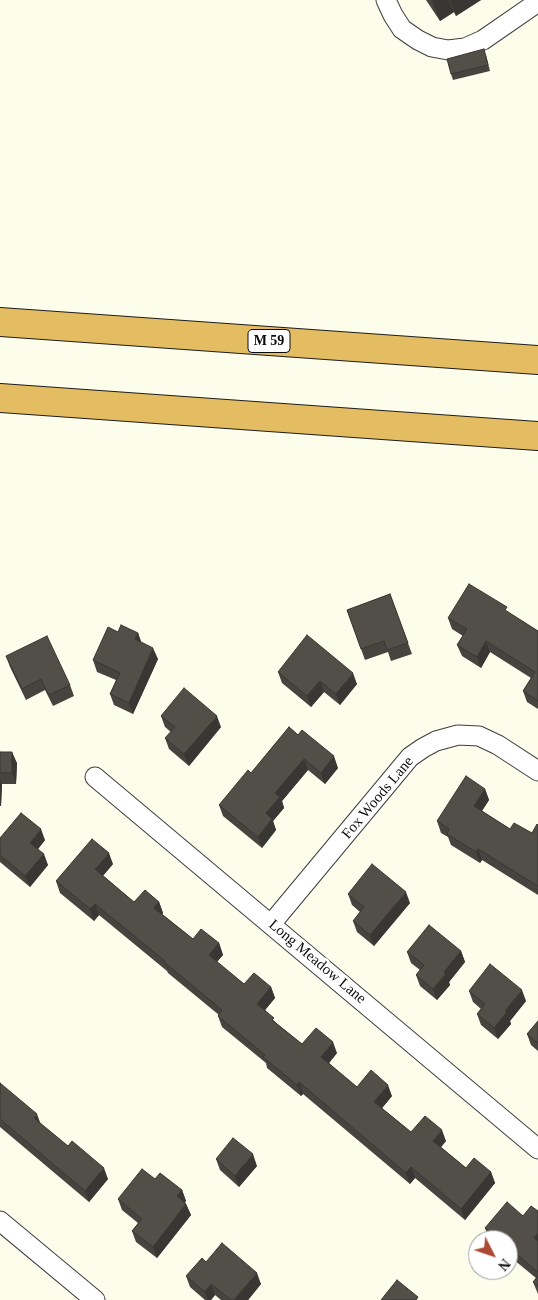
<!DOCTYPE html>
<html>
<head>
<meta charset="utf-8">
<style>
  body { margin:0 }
  #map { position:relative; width:538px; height:1300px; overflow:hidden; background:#fcfdeb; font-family:Georgia,serif }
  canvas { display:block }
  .north { position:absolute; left:468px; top:1230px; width:50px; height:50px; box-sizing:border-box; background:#fff; border:1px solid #9d9d9d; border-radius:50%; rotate:131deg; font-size:14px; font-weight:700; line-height:20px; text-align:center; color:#0b0b0b }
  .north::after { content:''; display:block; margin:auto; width:18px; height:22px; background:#ab4a33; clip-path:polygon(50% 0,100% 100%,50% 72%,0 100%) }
</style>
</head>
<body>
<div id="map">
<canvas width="538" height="1300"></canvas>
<div class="north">N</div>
</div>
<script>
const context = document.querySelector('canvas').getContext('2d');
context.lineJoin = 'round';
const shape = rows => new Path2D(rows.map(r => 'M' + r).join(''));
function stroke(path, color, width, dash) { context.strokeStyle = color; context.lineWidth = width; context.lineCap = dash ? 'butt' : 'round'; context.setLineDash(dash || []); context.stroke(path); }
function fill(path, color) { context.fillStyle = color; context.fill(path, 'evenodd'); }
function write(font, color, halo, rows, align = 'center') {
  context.font = font + ' Georgia,serif'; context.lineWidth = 5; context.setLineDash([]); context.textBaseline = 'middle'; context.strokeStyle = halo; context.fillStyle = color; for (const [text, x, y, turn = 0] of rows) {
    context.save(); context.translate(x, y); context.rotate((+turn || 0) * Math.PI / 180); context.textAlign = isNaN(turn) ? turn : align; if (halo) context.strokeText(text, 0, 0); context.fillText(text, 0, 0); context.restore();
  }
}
const minor = shape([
  [386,0,393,15,402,29,418,40,432,47,448,50,465,48,483,40,538,2],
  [95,777,538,1149],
  [271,924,410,757,423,748,436,741,458,735,479,736,498,745,538,771],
  [0,1221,95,1300]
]);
const motorway = shape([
  [0,322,538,360],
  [0,398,538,436]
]);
stroke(minor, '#3e3e3e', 21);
stroke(motorway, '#1c1c1c', 30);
stroke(minor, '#fff', 19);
stroke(motorway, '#e4bd62', 28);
fill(shape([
  [426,0,481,0,456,16,454,12,440,21],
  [486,55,490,71,453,80,451,74],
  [390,594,412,654,391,661,388,652,365,660,347,610],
  [509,613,538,631,538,709,527,702,523,691,531,678,490,652,481,668,462,656,457,645,463,636,452,629,448,618],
  [118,632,138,633,141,642,158,659,133,714,114,705,110,694,116,680,97,672,93,660],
  [6,656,70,685,74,696,53,706,45,690,26,700,10,667],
  [278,672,357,684,340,705,324,692,311,707,282,683],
  [161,716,221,727,189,766,169,749,165,738,171,732,165,727],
  [289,727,338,768,325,784,308,770,282,801,284,808,273,821,276,830,262,848,223,816,219,805,251,773],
  [0,752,17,763,16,784,2,784,1,806,0,806],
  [485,789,489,800,482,811,510,829,532,833,538,825,538,895,482,860,480,863,451,845,448,837,441,833,437,821],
  [0,838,45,840,38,849,48,865,30,887,0,862],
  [113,864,103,876,134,902,159,902,163,913,162,914,193,939,219,943,223,955,217,962,244,984,271,987,275,998,265,1010,275,1022,302,1044,337,1053,329,1063,357,1087,392,1096,382,1108,411,1132,446,1141,441,1147,466,1168,491,1172,495,1183,465,1220,415,1178,410,1184,303,1094,301,1096,267,1068,266,1063,222,1027,218,1016,219,1015,168,973,167,971,99,915,94,921,60,893,56,881],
  [348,894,410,903,374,946,357,932,353,921,360,912,352,905],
  [461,951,465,962,449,982,450,985,437,1000,420,986,416,975,420,970,411,963,407,952],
  [469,991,526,1001,510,1021,511,1024,498,1039,481,1025,477,1014,481,1009,473,1002],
  [538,1021,538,1051,531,1045,527,1034],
  [0,1083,41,1124,108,1179,89,1202,0,1127],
  [216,1159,257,1166,239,1187,220,1170],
  [155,1179,182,1190,186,1201,185,1202,191,1215,157,1258,136,1242,132,1231,138,1223,122,1210,118,1199],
  [538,1211,538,1294,533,1282,536,1278,508,1255,508,1240,489,1240,485,1228],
  [206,1262,261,1284,248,1300,221,1300,215,1295,211,1300,205,1300,190,1287,186,1276]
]), '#47443f');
fill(shape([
  [432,0,449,0,454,12,440,21],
  [450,0,481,0,456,16],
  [138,633,142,644,135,639],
  [486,641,490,652,481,668,477,657],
  [153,648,158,659,133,714,129,703],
  [353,673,357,684,340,705,336,694],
  [320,681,324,692,311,707,307,696],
  [217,716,221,727,189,766,184,754],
  [12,752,17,763,16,784,12,773],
  [334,756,338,768,325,784,321,773],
  [304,759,308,770,282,801,284,808,273,821,276,830,262,848,258,837,266,813,275,793],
  [0,779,2,784,1,806,0,804],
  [485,789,489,800,478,817,474,806],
  [41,829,45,840,34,854,30,843],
  [478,849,482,860,480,863,476,852],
  [109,853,113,864,99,880,95,869],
  [44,854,48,865,30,887,25,876],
  [406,892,410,903,374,946,370,935],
  [159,902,163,913,158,919,154,908],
  [95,904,99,915,94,921,90,909],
  [219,943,223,955,213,966,209,955],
  [461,951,465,962,449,982,450,985,437,1000,433,989,444,972],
  [271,987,275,998,261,1015,257,1004],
  [522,990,526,1001,510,1021,511,1024,498,1039,494,1028,505,1011],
  [333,1042,337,1053,325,1068,321,1057],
  [299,1082,303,1094,301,1096,297,1085],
  [388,1085,392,1096,378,1113,374,1102],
  [37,1114,41,1125,34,1118],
  [442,1130,446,1141,437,1152,433,1141],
  [253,1154,257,1166,239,1187,235,1176],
  [411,1167,415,1178,410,1184,406,1173],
  [104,1168,108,1179,89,1202,85,1191],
  [491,1172,495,1183,465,1220,461,1209],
  [182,1190,186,1201,181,1207,177,1196],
  [186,1204,191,1215,157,1258,153,1247],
  [538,1233,538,1249,534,1238],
  [257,1273,261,1284,248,1300,234,1300],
  [211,1284,215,1295,211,1300,208,1300,205,1292]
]), '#393733');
const building = shape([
  [484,49,488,65,451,74,447,59,484,49],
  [469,584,507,607,505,610,538,631,538,701,523,691,535,672,486,641,477,657,457,645,467,629,448,618,469,584],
  [390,594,408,643,387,650,384,641,361,649,347,610,390,594],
  [121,625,138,633,135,639,153,648,129,703,110,694,120,673,93,660,108,627,118,632,121,625],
  [307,635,353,673,336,694,320,681,307,696,278,672,307,635],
  [47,636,70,685,49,695,41,679,22,689,6,656,47,636],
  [184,688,217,716,184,754,165,738,175,727,161,716,184,688],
  [289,727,298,735,302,730,334,756,321,773,304,759,275,793,280,797,266,813,272,819,258,837,219,805,248,770,251,773,289,727],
  [0,752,12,752,12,773,0,773,0,752],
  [466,776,485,789,474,806,510,829,514,823,532,833,537,824,538,825,538,886,478,849,476,852,447,834,449,829,437,821,466,776],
  [21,813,41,829,30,843,44,854,25,876,0,855,0,838,21,813],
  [92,839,109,853,95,869,134,902,145,890,159,902,154,908,193,939,201,929,219,943,209,955,244,984,254,973,271,987,257,1004,274,1018,272,1020,302,1044,316,1028,333,1042,321,1057,357,1087,371,1070,388,1085,374,1102,411,1132,425,1116,442,1130,433,1141,466,1168,474,1158,491,1172,461,1209,411,1167,406,1173,299,1082,297,1085,263,1057,265,1055,218,1016,222,1010,164,962,165,961,95,904,90,909,56,881,92,839],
  [372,864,406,892,370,935,353,921,364,907,348,894,372,864],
  [429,925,461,951,444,972,446,974,433,989,416,975,424,965,407,952,429,925],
  [490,964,522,990,505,1011,507,1012,494,1028,477,1014,485,1004,469,991,490,964],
  [538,1021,538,1043,527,1034,538,1021],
  [0,1083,37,1114,34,1118,68,1146,72,1141,104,1168,85,1191,0,1119,0,1083],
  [233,1138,253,1154,235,1176,216,1159,233,1138],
  [142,1169,155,1179,160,1173,182,1190,177,1196,186,1204,153,1247,132,1231,142,1219,118,1199,142,1169],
  [507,1202,523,1216,531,1206,538,1211,538,1233,534,1238,538,1241,538,1272,508,1247,508,1240,499,1240,485,1228,507,1202],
  [222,1243,257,1273,234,1300,231,1300,211,1284,205,1292,186,1276,202,1258,206,1262,222,1243],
  [538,1276,538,1286,533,1282,538,1276],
  [397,1280,418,1297,416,1300,381,1300,397,1280]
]);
fill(building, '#524f49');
stroke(building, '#393733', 1);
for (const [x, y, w] of [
  [269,341,42]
]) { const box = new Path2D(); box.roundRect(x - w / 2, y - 11.5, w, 23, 4); context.fillStyle = '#fff'; context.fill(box); stroke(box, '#0b0b0b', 1); }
write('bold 14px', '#0b0b0b', null, [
  ["M 59",269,341]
]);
write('15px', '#0b0b0b', '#fff', [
  ["Fox Woods Lane",378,798,-50],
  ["Long Meadow Lane",317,962,40]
]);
</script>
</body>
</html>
